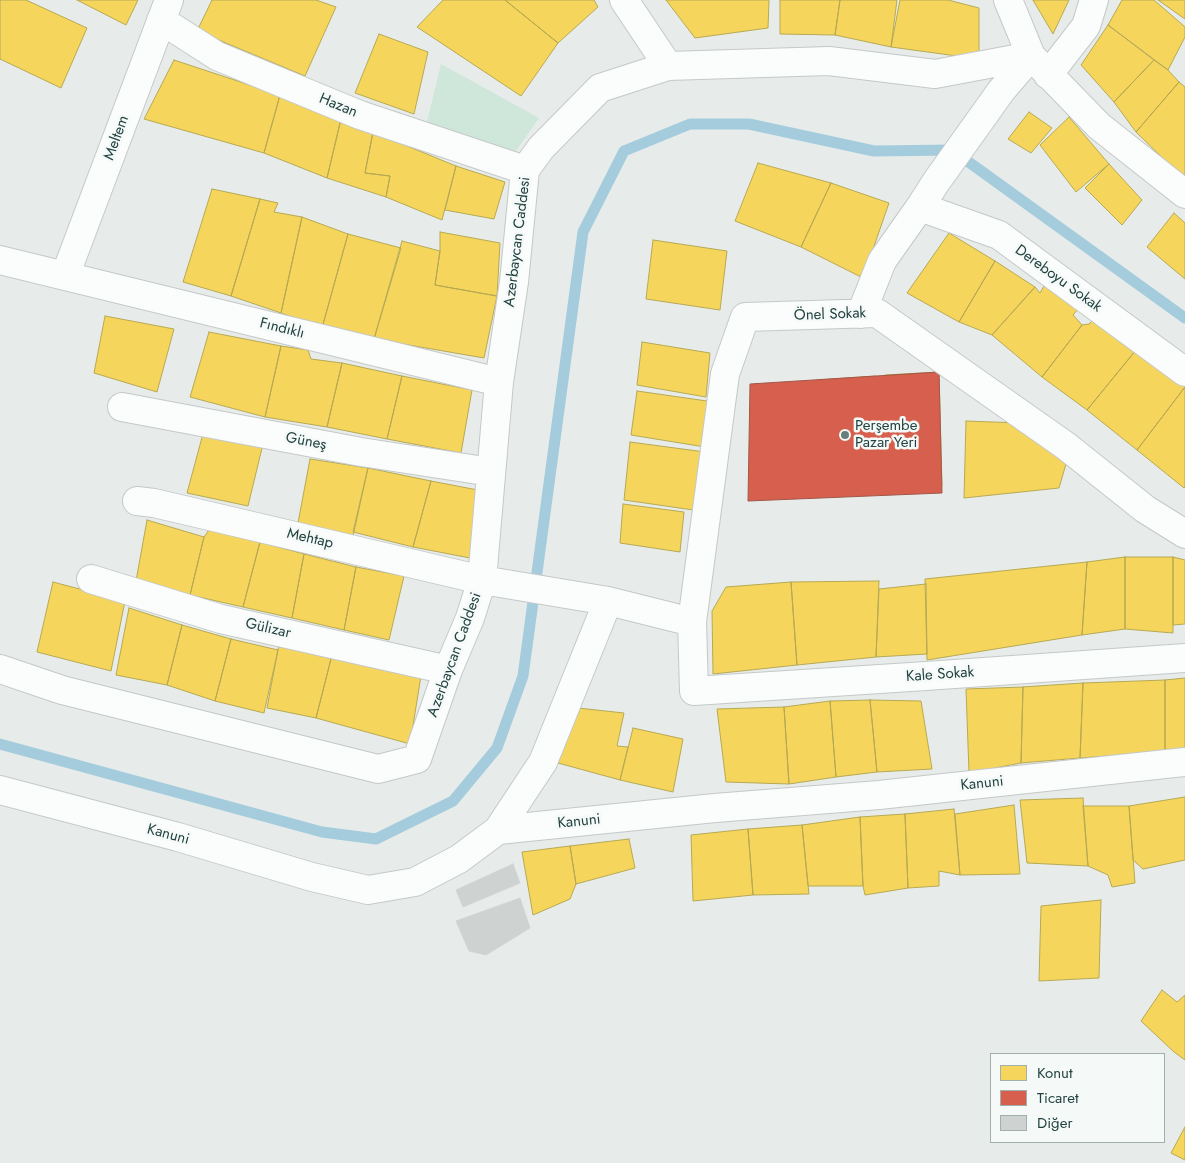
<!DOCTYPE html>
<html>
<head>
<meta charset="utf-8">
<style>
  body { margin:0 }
  #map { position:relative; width:1185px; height:1163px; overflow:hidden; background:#e7eceb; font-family:Jost,sans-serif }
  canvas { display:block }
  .legend { position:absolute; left:990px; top:1053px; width:175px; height:90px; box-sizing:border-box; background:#f5faf9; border:1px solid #a1b0af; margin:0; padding:6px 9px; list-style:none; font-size:15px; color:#22423f }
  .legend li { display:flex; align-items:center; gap:10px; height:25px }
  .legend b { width:25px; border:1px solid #a1b0af }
</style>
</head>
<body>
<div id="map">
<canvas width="1185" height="1163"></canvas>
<ul class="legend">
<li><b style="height:14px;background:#f6d55c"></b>Konut</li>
<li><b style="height:14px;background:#d6604d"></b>Ticaret</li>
<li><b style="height:14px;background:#ced3d2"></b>Diğer</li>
</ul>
</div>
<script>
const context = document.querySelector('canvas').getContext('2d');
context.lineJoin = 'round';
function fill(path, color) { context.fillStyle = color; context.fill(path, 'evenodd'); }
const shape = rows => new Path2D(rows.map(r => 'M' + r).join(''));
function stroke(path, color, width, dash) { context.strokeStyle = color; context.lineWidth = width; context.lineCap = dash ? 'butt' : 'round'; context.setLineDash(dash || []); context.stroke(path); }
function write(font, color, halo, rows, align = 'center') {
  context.font = font + ' Jost,sans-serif'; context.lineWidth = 5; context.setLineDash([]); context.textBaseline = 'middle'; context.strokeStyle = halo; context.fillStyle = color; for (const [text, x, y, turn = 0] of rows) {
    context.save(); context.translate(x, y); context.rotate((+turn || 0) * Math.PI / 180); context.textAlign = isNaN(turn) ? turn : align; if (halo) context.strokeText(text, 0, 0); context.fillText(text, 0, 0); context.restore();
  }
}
fill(shape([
  [441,64,539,118,511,158,425,130]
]), '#cfe6da');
const homes = shape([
  [0,0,26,0,87,28,61,88,0,59,0,0],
  [77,0,138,0,126,25,77,0],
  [212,0,316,0,336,7,305,76,197,31,212,0],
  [443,0,505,0,558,43,521,96,417,27,443,0],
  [505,0,594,0,598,7,558,43,505,0],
  [666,0,769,0,768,28,695,38,666,0],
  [780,0,840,0,835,35,780,34,780,0],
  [840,0,897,0,891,47,835,35,840,0],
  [900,0,948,0,979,8,979,59,891,47,900,0],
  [1033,0,1069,0,1053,34,1033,0],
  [1122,0,1154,0,1185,27,1185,37,1168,70,1108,25,1122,0],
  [1158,0,1185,0,1185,19,1158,0],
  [1108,25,1154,60,1114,102,1081,65,1108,25],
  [379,34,428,52,414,114,355,93,379,34],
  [174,60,280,95,264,153,144,119,174,60],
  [1154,60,1168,70,1179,82,1136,132,1114,102,1154,60],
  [1179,82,1185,87,1185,180,1136,132,1179,82],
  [280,95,341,119,327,178,264,153,280,95],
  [1029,112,1052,128,1031,153,1008,139,1029,112],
  [1069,117,1109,164,1076,192,1040,145,1069,117],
  [341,119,373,132,365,173,390,176,386,197,327,178,341,119],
  [373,132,456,166,442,220,386,197,390,176,365,173,373,132],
  [758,163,831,183,801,247,735,221,758,163],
  [1109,164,1142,200,1122,225,1085,188,1109,164],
  [456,166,505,182,494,219,445,210,456,166],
  [831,183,889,203,863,278,801,247,831,183],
  [212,189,260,199,231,296,183,282,212,189],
  [260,199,278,203,274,212,302,217,281,313,231,296,260,199],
  [1174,213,1185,223,1185,279,1147,247,1174,213],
  [302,217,348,234,322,328,281,313,302,217],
  [440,232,500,243,497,296,435,285,440,251,440,232],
  [949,233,995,261,959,322,907,293,949,233],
  [348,234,401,248,374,339,322,328,348,234],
  [653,240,727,251,720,310,646,299,653,240],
  [402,241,440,251,435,285,497,296,484,358,374,339,402,241],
  [995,261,1035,287,992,335,959,322,995,261],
  [1044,286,1078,309,1073,315,1082,325,1042,377,992,335,1035,287,1040,293,1044,286],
  [105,316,174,329,157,392,94,373,105,316],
  [1094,319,1136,350,1087,410,1042,377,1082,325,1089,324,1094,319],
  [209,332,281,346,265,417,190,397,209,332],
  [642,342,710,353,706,397,637,385,642,342],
  [281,346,308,350,311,359,342,363,327,427,265,417,281,346],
  [1136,350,1185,384,1185,387,1137,450,1087,410,1136,350],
  [342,363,402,376,387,439,327,427,342,363],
  [939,372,942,486,887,489,885,375,939,372],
  [402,376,472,390,461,453,387,439,402,376],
  [875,376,872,488,815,487,817,380,875,376],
  [805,384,805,491,752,492,753,388,805,384],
  [1185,387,1185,487,1184,488,1137,450,1185,387],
  [637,391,707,401,705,447,631,435,637,391],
  [966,421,1019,423,1068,457,1059,488,964,498,966,421],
  [204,430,263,444,248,506,187,493,204,430],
  [630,442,705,452,700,511,624,500,630,442],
  [310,459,368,468,353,536,298,523,310,459],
  [368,468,431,481,413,547,353,532,368,468],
  [431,481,483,491,470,558,413,547,431,481],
  [623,504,684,512,680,552,620,543,623,504],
  [147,520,204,537,190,595,136,581,147,520],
  [209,530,260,542,243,607,190,595,204,537,209,530],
  [260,542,304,554,292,618,243,607,260,542],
  [304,554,356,567,344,630,292,618,304,554],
  [1125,557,1125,629,1082,635,1087,562,1125,557],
  [1125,557,1173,557,1173,633,1125,629,1125,557],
  [1173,557,1185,560,1185,624,1173,625,1173,557],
  [1087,562,1082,635,927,660,925,579,1087,562],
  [356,567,404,576,389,640,344,630,356,567],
  [879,581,876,657,797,665,791,582,879,581],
  [53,582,125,601,111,671,37,652,53,582],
  [791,582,797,665,713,674,712,611,726,587,791,582],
  [926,584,927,654,876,657,879,589,926,584],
  [129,608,182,625,167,685,116,675,129,608],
  [182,625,231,639,215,701,167,685,182,625],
  [231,639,278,650,264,713,215,701,231,639],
  [279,644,332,655,316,718,267,708,279,644],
  [332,655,421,676,410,744,316,718,332,655],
  [1185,678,1185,752,1165,752,1165,680,1185,678],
  [1165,680,1165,752,1080,758,1083,683,1165,680],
  [1083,683,1080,758,1021,763,1023,687,1083,683],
  [1023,687,1021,763,969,773,966,689,1023,687],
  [870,700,921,701,932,769,877,772,870,700],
  [870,700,877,772,836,777,830,701,870,700],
  [830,701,836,777,789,784,784,707,830,701],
  [784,707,789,784,726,782,717,709,784,707],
  [578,708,624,713,617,746,628,747,620,780,558,763,578,708],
  [633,728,683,739,673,792,620,780,633,728],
  [1185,797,1185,860,1143,869,1133,860,1129,806,1185,797],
  [1083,798,1088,866,1027,863,1020,800,1083,798],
  [1014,805,1020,874,960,875,955,814,1014,805],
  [1083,806,1129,806,1135,883,1112,887,1108,875,1088,866,1083,806],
  [954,809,960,875,939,871,939,886,908,888,905,814,954,809],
  [905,814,908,888,865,895,863,886,860,817,905,814],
  [860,817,863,886,808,886,802,825,860,817],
  [802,825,809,894,753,895,748,829,802,825],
  [748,829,753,895,693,901,691,835,748,829],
  [629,839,635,868,576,884,570,846,629,839],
  [570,846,576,884,570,899,533,915,522,852,570,846],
  [1101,900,1099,978,1039,981,1041,906,1101,900],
  [1162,990,1177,1002,1185,995,1185,1060,1174,1052,1141,1021,1162,990],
  [1185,1127,1185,1160,1171,1153,1185,1127]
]);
fill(homes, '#f6d55c');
stroke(homes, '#b6a953', 1);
const shops = shape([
  [939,372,942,493,748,501,750,384,939,372]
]);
fill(shops, '#d6604d');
stroke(shops, '#a05749', 1);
stroke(shape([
  [0,744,322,832,376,839,453,801,497,748,523,676,583,232,624,151,690,124,749,124,874,151,952,150,1185,318]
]), '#a4ccdd', 11);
const building = shape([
  [513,864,520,883,463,907,456,890,513,864],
  [520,898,530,928,486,955,469,951,456,921,520,898]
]);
fill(building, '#ced3d2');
stroke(building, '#cfd5d4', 1);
const minor = shape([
  [624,0,668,66],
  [1008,0,1031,56,1099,126,1185,194],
  [161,20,217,56,360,115,525,170],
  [1048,75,1086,26,1094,0],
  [920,207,999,235,1185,372],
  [0,260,499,382],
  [65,276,169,0],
  [861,314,882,261,920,207,936,182,1001,91,1031,56],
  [122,407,361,452,491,472],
  [137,501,154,503,482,580,608,601,692,622],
  [1185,534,1145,509,1066,446,877,313,745,317,725,374,692,622,694,691,926,676,1185,658],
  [91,579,221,619,448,670],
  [0,669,62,690,378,769,417,759,448,670,470,618,482,580,499,382,514,282,525,170,541,148,600,88,668,66,829,61,935,74,1031,56],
  [0,790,178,837,312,877,368,890,415,882,459,859,498,830,715,808,879,795,1185,762],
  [498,830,543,762,608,601]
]);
stroke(minor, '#c4c9c8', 30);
stroke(minor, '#fbfcfc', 28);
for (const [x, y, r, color] of [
  [845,435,5,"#677e7b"]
]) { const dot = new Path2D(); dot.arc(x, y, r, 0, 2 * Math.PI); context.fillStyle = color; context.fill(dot); stroke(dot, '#f5faf9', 2); }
write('15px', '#22423f', '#f5faf9', [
  ["Hazan",338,106,22],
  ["Meltem",117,138,-70],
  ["Azerbaycan Caddesi",518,242,-83],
  ["Dereboyu Sokak",1058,279,36],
  ["Önel Sokak",830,315,-2],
  ["Fındıklı",282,329,14],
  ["Güneş",306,442,11],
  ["Mehtap",310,539,13],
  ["Gülizar",268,629,13],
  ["Azerbaycan Caddesi",455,655,-70],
  ["Kale Sokak",940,675,-4],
  ["Kanuni",982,784,-6],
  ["Kanuni",579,822,-6],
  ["Kanuni",168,835,15]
]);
write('15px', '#22423f', '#f5faf9', [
  ["Perşembe",855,426],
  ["Pazar Yeri",855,443]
], 'left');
</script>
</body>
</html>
